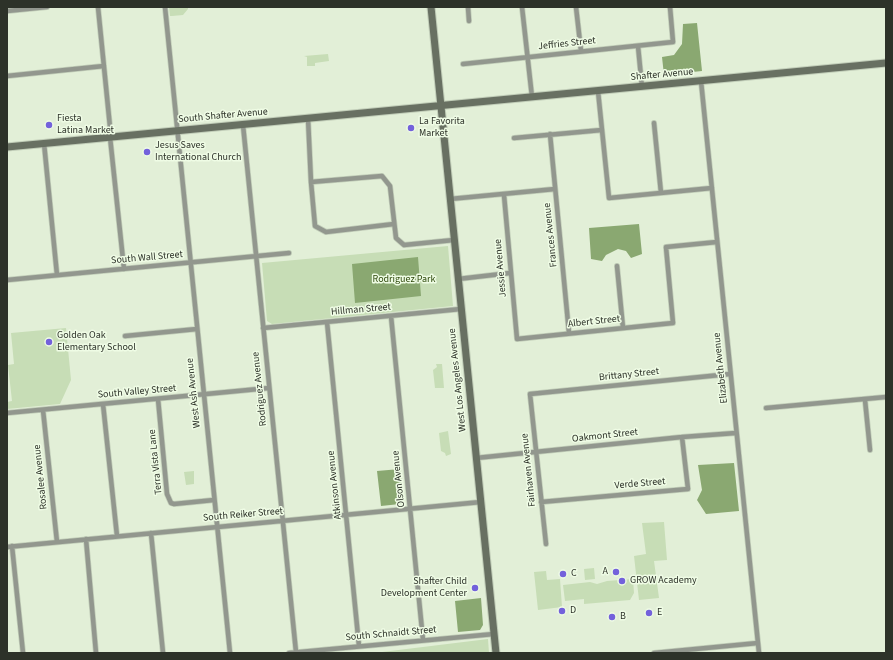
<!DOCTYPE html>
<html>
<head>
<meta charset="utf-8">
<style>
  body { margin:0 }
  #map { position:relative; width:893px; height:660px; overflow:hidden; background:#e2efd7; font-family:"Source Sans 3",sans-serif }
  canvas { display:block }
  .frame { position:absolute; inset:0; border:8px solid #2d3229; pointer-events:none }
</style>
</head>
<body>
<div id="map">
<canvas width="893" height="660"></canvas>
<div class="frame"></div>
</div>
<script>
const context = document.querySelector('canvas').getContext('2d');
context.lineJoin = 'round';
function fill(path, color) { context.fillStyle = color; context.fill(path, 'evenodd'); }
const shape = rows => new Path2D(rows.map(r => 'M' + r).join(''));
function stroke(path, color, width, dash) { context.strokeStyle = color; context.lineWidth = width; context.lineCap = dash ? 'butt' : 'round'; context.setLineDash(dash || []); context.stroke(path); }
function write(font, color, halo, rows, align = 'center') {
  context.font = font + ' "Source Sans 3",sans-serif'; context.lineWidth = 3; context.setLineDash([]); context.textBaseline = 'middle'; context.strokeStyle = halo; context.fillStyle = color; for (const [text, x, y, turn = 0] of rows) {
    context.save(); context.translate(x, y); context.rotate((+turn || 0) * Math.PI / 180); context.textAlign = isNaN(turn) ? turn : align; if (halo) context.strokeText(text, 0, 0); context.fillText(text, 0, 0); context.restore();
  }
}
fill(shape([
  [169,7,188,7,188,9,183,15,172,16,170,16],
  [328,54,329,61,315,63,315,66,307,66,307,57,304,56],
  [448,246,453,306,272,324,267,321,262,263],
  [66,328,71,380,60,404,7,409,7,402,12,401,8,365,14,364,11,333],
  [436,364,442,364,444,388,435,388,433,370,437,367],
  [448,431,451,454,446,456,445,453,441,451,439,433],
  [194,471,194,484,186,485,184,472],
  [664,522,667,560,654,561,659,598,639,600,634,556,646,554,642,523],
  [594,568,595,579,585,580,584,569],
  [546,571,547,580,560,579,562,607,538,610,534,572],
  [633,579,634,593,630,600,584,604,584,599,565,601,563,585,590,582,597,584,607,581],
  [488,639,489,653,360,653,374,653]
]), '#c7ddb6');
fill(shape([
  [697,23,702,71,664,75,662,57,674,55,682,44,683,24],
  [639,224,642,254,631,258,626,251,618,249,606,255,602,261,591,259,589,228],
  [418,257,421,296,355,303,352,264],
  [734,463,739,511,706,514,697,500,702,490,698,465],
  [400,469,404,501,400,504,381,506,377,471],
  [481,598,483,625,480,630,458,632,455,601]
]), '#8aa871');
const street = shape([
  [98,7,111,137],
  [165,7,230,653],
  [468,7,469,21],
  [522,7,532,97],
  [576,7,581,51],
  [7,11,47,7],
  [638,46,642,87],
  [463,64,673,42,670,7],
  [7,76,104,66],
  [701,81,759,653],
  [598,91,609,198,712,188],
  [308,118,311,182,315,226,326,232,394,224],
  [654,123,661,193],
  [243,125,296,652],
  [550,134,569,333],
  [110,137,124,269],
  [514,138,602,130],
  [44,143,57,275],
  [311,182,382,176,390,186,396,238,404,245,454,240],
  [504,195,517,339,673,323,666,247,717,242],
  [450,199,555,189],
  [617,266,623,328],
  [458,279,510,273],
  [7,280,289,253],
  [391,316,423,640],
  [327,322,359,646],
  [263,328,461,309],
  [125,336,197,329],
  [158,399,167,494,171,503,174,504,214,500],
  [865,400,870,450],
  [103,404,117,536],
  [766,408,886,397],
  [43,410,57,542],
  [7,413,269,388],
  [476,458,682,437,736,433],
  [541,502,688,489,682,437],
  [151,533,163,653],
  [86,539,96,653],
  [546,544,530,394,730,374],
  [12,546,23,653],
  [7,547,481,502],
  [289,653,494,634],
  [654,653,758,643]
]);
const secondary = shape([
  [431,7,496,653],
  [7,147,886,63]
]);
stroke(street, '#c1cdb8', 6);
stroke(secondary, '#c1cdb8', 9);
stroke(street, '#92978e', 4.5);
stroke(secondary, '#687062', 7);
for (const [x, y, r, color] of [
  [49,125,4,"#7361db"],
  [411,128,4,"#7361db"],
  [147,152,4,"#7361db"],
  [49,342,4,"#7361db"],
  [616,572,4,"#7361db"],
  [563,574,4,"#7361db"],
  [622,581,4,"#7361db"],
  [475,588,4,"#7361db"],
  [562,611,4,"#7361db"],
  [649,613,4,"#7361db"],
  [612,617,4,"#7361db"]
]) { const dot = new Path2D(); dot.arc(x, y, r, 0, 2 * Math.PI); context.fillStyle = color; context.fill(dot); stroke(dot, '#effce5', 1.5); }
write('10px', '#2d3229', '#effce5', [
  ["Jeffries Street",567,44,-6],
  ["Shafter Avenue",662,75,-5],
  ["South Shafter Avenue",223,116,-5],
  ["Frances Avenue",551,235,-96],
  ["South Wall Street",147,258,-5],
  ["Jessie Avenue",501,268,-95],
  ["Hillman Street",361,310,-5],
  ["Albert Street",594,322,-6],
  ["Elizabeth Avenue",721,368,-96],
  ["Brittany Street",629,375,-6],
  ["West Los Angeles Avenue",458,380,-96],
  ["Rodriguez Avenue",260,389,-96],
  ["South Valley Street",137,392,-5],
  ["West Ash Avenue",194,393,-96],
  ["Oakmont Street",605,436,-6],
  ["Terra Vista Lane",156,462,-96],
  ["Fairhaven Avenue",529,470,-96],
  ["Rosalee Avenue",41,477,-96],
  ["Olson Avenue",399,479,-96],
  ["Verde Street",640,484,-5],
  ["Atkinson Avenue",335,485,-96],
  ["South Reiker Street",243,515,-5],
  ["South Schnaidt Street",391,634,-5]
]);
write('10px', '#2d3229', '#effce5', [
  ["Fiesta",57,119],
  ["Latina Market",57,131],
  ["La Favorita",419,122],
  ["Market",419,134],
  ["Jesus Saves",155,146],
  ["International Church",155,158],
  ["Golden Oak",57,336],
  ["Elementary School",57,348],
  ["A",608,572,"right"],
  ["C",571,574],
  ["GROW Academy",630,581],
  ["Shafter Child",467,582,"right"],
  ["Development Center",467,594,"right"],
  ["D",570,611],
  ["E",657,613],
  ["B",620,617]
], 'left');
write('10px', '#2c4709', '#effce5', [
  ["Rodriguez Park",404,280]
]);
</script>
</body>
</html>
